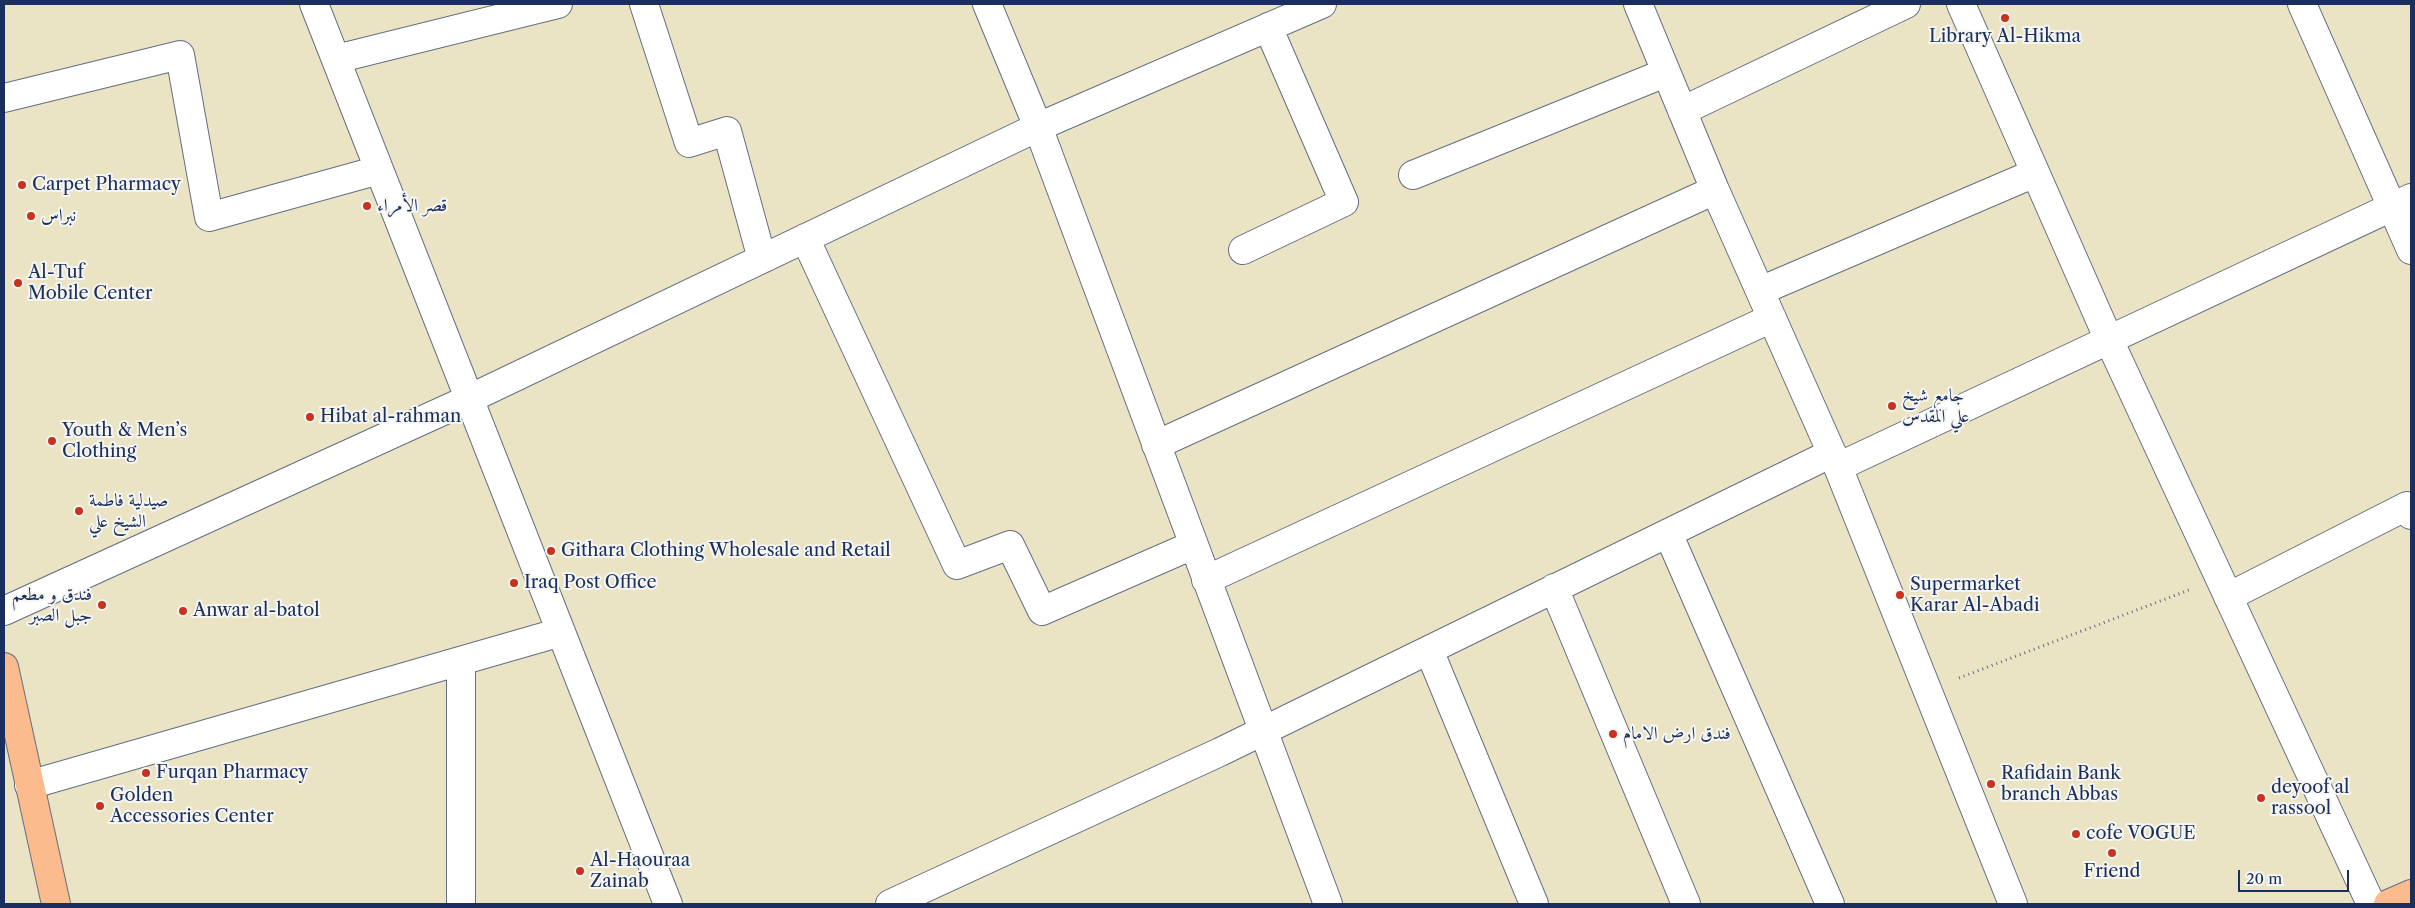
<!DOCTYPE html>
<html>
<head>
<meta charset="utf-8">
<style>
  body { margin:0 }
  #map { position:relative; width:2415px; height:908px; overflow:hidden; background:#eae4c5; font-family:"Libre Caslon Text",serif }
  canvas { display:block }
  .frame { position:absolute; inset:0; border:5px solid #1b2f5e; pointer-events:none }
  .scale { position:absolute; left:2238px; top:870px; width:111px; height:22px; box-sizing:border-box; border:2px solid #1b2f5e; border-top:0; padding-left:6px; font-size:15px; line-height:18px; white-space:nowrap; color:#1b2f5e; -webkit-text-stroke:4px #f6f6f2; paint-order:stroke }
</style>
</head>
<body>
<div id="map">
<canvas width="2415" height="908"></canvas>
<div class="frame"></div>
<div class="scale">20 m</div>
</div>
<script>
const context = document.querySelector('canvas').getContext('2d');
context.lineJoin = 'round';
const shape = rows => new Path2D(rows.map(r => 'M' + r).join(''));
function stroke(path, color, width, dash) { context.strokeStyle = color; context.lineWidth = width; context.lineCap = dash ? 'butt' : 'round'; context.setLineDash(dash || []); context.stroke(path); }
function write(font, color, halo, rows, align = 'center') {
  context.font = font + ' "Libre Caslon Text",Amiri,serif'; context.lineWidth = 4; context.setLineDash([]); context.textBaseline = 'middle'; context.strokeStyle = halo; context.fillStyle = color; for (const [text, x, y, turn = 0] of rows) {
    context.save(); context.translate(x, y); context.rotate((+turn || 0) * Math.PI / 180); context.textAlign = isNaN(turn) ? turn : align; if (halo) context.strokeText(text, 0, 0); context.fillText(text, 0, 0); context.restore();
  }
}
const minor = shape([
  [314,4,668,904],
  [644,4,689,143,727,131,762,259],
  [987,4,1038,127,1328,904],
  [1638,4,1715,190,1838,467,2013,904],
  [1961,4,2109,340,2371,904],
  [2302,4,2411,250],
  [336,59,558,4],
  [4,98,180,55,209,217,379,170],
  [1682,111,1906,4],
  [1413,175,1665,73],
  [805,238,957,565,1010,545,1042,611,1193,545],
  [1243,250,1344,202,1268,27],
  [1760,291,2035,173],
  [1156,445,1715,190],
  [1838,467,2411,198],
  [1668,533,1830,904],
  [1206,580,1772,318],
  [1554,588,1686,904],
  [2228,597,2407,506,2411,515],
  [4,611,469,399,1038,127,1322,4],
  [1429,650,1534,904],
  [461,661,461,904],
  [29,785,561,632],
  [890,904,1220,752,1832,453]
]);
const major = shape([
  [4,667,56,904],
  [2388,904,2411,894]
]);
stroke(minor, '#636e82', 30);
stroke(major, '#636e82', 30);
stroke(shape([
  [1959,678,2189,590]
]), '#636e82', 3, [1, 4]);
stroke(minor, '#fff', 28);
stroke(major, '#fbbb8c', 28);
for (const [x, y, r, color] of [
  [2005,18,5,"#c8321e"],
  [22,185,5,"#c8321e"],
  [367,206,5,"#c8321e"],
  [31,216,5,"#c8321e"],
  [18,283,5,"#c8321e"],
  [1892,406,5,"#c8321e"],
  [310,417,5,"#c8321e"],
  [52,441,5,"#c8321e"],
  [79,511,5,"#c8321e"],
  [551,551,5,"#c8321e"],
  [514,583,5,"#c8321e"],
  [1900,595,5,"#c8321e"],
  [102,605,5,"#c8321e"],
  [183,611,5,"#c8321e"],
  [1613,734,5,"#c8321e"],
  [146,773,5,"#c8321e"],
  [1991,784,5,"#c8321e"],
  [2261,798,5,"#c8321e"],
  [100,806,5,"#c8321e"],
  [2076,834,5,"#c8321e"],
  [2112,853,5,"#c8321e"],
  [580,871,5,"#c8321e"]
]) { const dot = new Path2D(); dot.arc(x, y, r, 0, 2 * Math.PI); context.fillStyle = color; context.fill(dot); stroke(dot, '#f6f6f2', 2); }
write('18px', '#1b2f5e', '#f6f6f2', [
  ["Library Al-Hikma",2005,37,"center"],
  ["Carpet Pharmacy",32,185],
  ["قصر الأمراء",377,206],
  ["نبراس",41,216],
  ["Al-Tuf",28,273],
  ["Mobile Center",28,294],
  ["جامع شيخ",1902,396],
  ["علي المقدس",1902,417],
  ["Hibat al-rahman",320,417],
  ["Youth & Men’s",62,431],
  ["Clothing",62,452],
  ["صيدلية فاطمة",89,501],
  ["الشيخ علي",89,522],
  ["Githara Clothing Wholesale and Retail",561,551],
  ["Iraq Post Office",524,583],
  ["Supermarket",1910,585],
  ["Karar Al-Abadi",1910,606],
  ["فندق و مطعم",92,595,"right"],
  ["جبل الصبر",92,616,"right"],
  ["Anwar al-batol",193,611],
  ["فندق ارض الامام",1623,734],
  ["Furqan Pharmacy",156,773],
  ["Rafidain Bank",2001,774],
  ["branch Abbas",2001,795],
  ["deyoof al",2271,788],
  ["rassool",2271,809],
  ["Golden",110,796],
  ["Accessories Center",110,817],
  ["cofe VOGUE",2086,834],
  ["Al-Haouraa",590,861],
  ["Zainab",590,882],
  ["Friend",2112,872,"center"]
], 'left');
</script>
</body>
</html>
